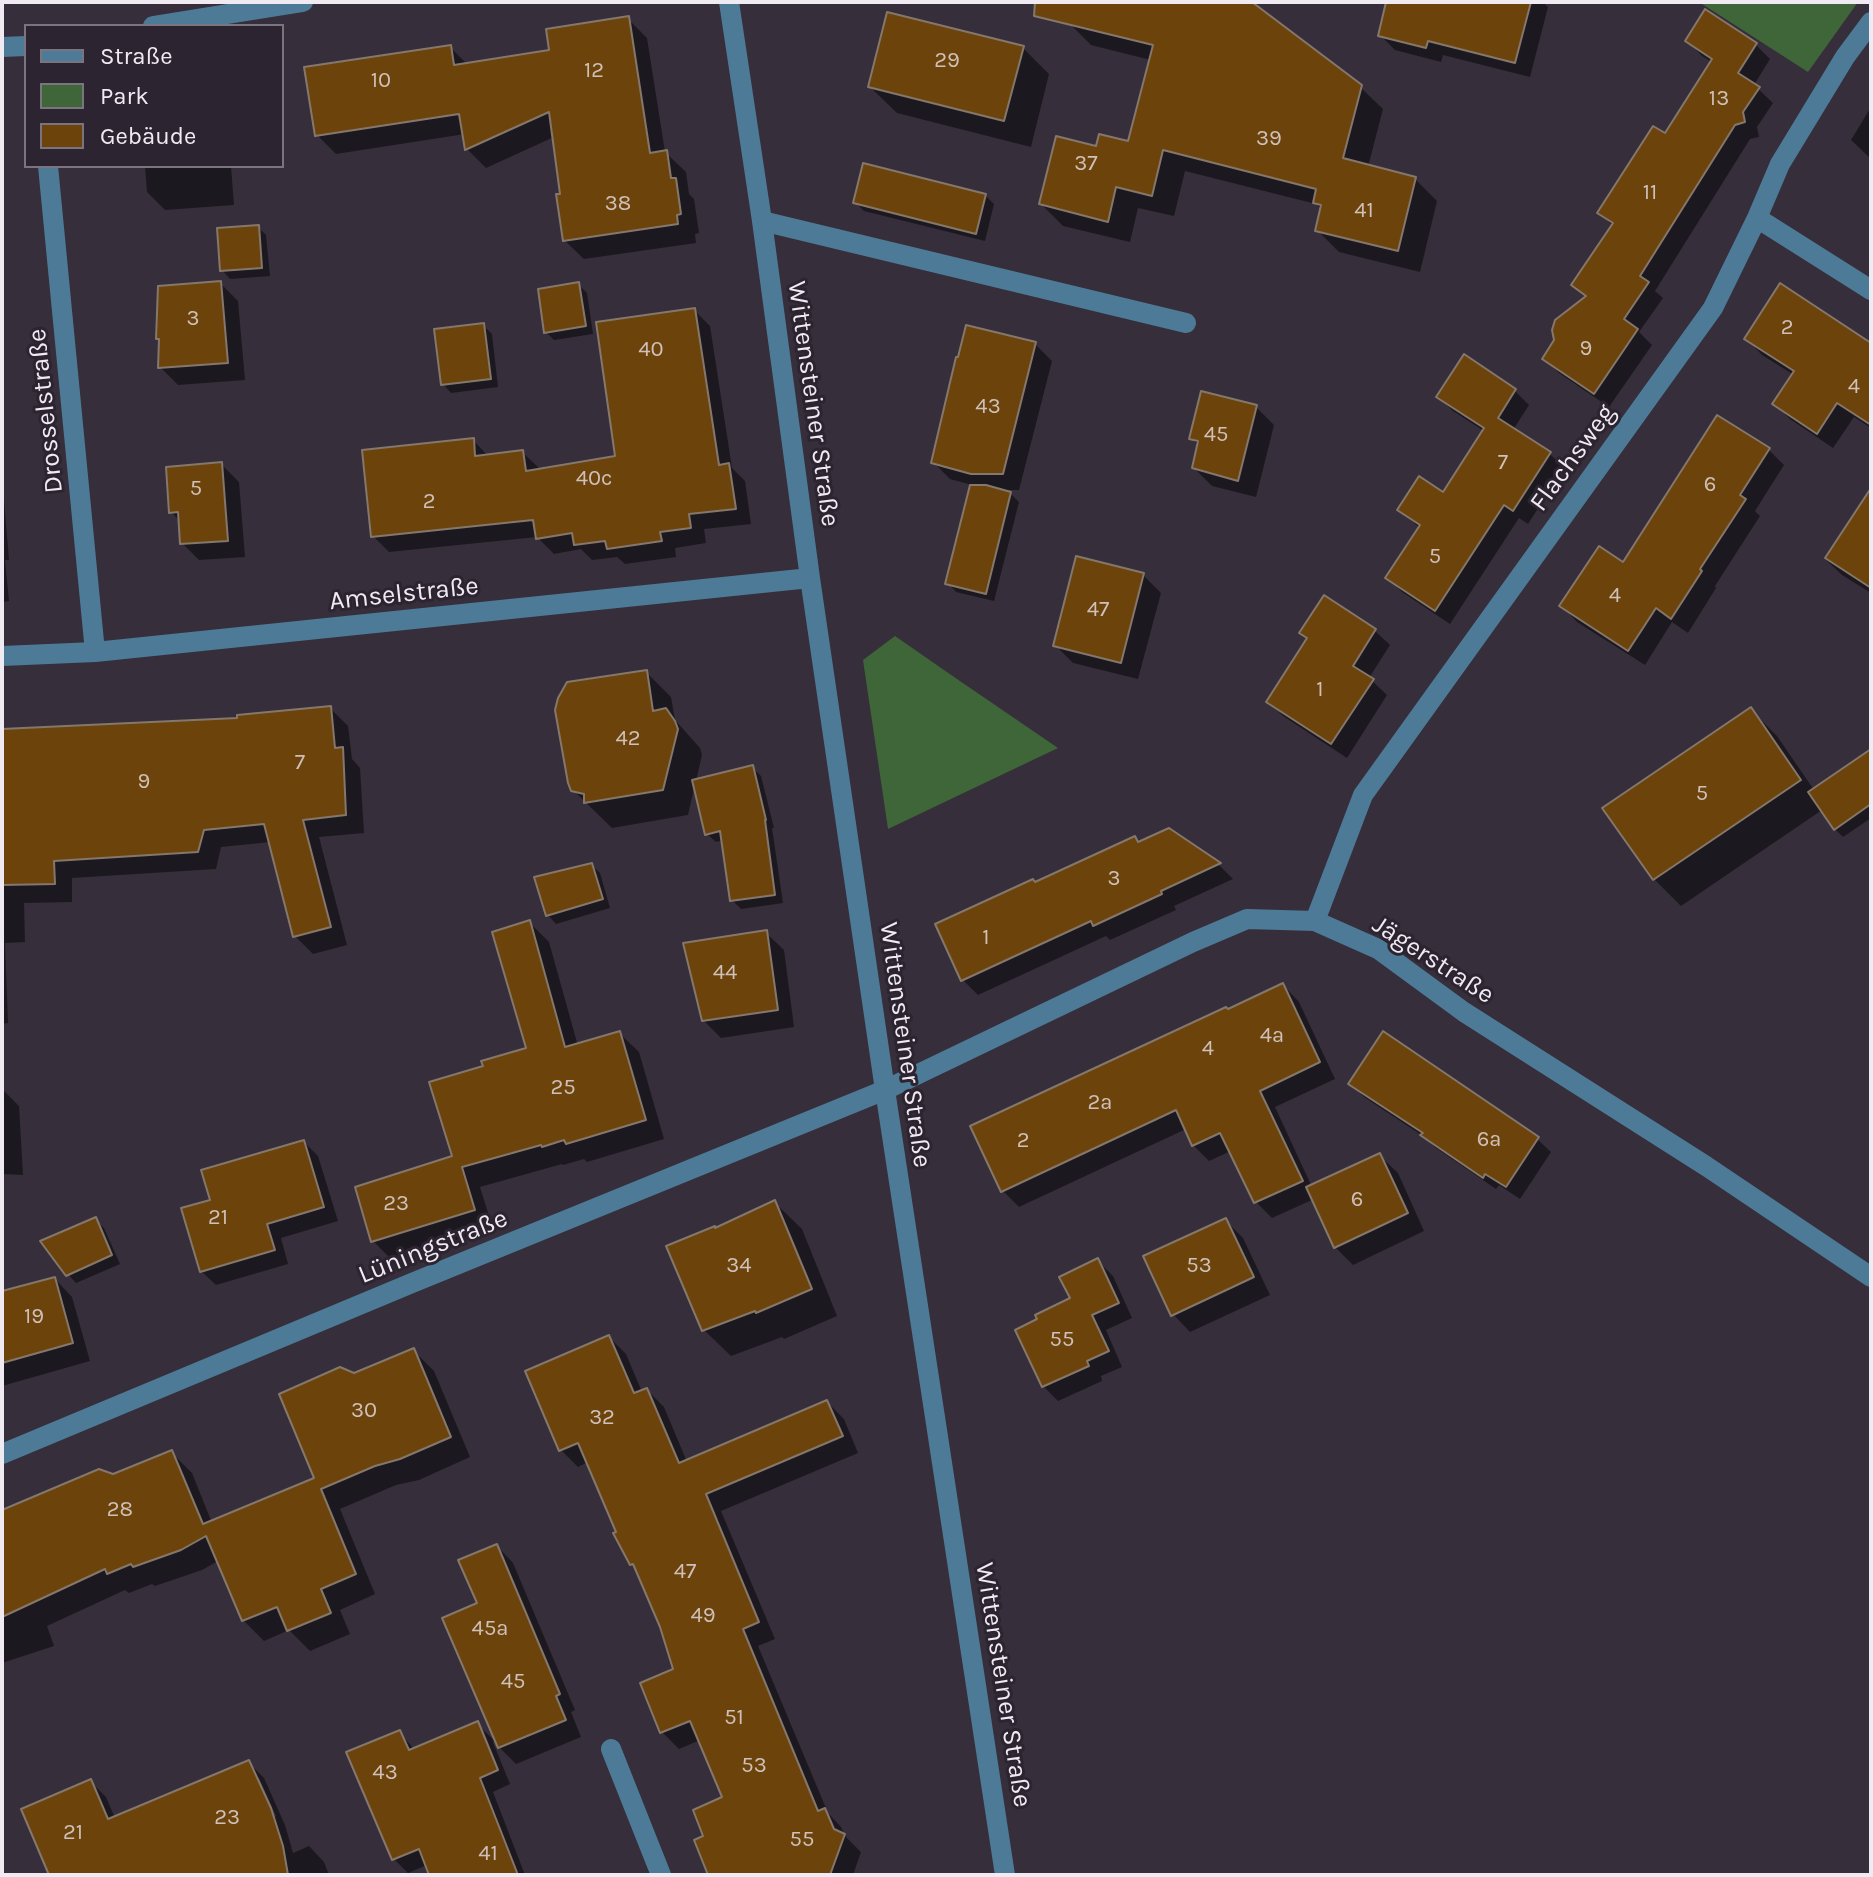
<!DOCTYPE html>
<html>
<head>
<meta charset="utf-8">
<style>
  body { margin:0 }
  #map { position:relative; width:1873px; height:1877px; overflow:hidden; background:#362e3a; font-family:Karla,sans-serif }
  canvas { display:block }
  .frame { position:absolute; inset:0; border:4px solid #f0ebf3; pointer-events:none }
  .legend { position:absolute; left:24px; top:24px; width:260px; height:144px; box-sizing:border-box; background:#2c2430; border:2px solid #7a747e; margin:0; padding:10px 14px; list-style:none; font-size:24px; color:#f0ebf3 }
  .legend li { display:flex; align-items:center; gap:16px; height:40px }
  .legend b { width:40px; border:2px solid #7a747e }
</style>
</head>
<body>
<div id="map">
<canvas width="1873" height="1877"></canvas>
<div class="frame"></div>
<ul class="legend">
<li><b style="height:10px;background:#4d7b97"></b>Straße</li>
<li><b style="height:22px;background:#3f6638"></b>Park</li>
<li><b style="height:22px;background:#6d430c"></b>Gebäude</li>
</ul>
</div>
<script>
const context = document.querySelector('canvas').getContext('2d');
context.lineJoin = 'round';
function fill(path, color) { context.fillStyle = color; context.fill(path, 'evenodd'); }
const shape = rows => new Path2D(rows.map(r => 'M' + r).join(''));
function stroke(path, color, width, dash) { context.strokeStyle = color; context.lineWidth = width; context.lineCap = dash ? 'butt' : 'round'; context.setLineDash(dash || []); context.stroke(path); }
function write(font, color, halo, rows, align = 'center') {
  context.font = font + ' Karla,sans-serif'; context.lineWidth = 6; context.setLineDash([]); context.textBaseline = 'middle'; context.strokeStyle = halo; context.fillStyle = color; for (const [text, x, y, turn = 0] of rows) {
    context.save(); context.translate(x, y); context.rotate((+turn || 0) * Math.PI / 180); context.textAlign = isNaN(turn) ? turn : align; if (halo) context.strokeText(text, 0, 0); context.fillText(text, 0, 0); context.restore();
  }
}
fill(shape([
  [1699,2,1858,2,1808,72],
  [895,636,957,679,1058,748,888,829,863,660]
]), '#3f6638');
fill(shape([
  [1075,2,1241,2,1360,87,1383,109,1368,167,1415,179,1437,201,1420,272,1339,252,1317,230,1322,210,1316,204,1185,171,1174,216,1138,208,1130,242,1063,226,1041,204,1097,148,1129,143,1151,60,1091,45,1069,23],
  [1388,2,1543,2,1548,7,1530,77,1443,55,1441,62,1395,50,1380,35],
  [628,19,647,38,665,152,686,172,689,194,694,199,699,233,695,234,696,243,584,259,564,240,562,196,554,137,486,168,467,149,465,134,336,154,317,135,450,47,468,65,551,52],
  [1688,41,1755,44,1770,59,1754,85,1773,103,1757,127,1759,137,1750,139,1655,291,1663,298,1639,332,1652,345,1609,407,1559,373,1544,358,1587,298,1573,285,1613,226,1600,213,1665,136,1712,62,1702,56],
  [1023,48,1049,74,1031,147,897,113,870,87],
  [1871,107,1871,159,1851,140],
  [145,166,231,166,234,205,165,210,147,192],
  [985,195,994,204,985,241,864,211,855,202],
  [258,227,266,235,270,276,230,279,222,270],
  [220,283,238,301,245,380,178,385,160,367,161,342,158,338],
  [578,284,587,293,593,334,554,340,546,332],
  [694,310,710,326,732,468,745,481,751,524,704,529,706,543,675,548,676,557,625,564,617,557,592,560,581,549,554,554,537,537,389,552,373,536,473,440,489,457,522,452,539,468,539,471,617,458],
  [483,325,492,334,498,387,451,393,443,384],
  [1747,339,1868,344,1871,339,1871,428,1854,417,1833,448,1790,419,1775,404,1794,375,1762,355],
  [1035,344,1052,361,1019,490,1007,490,1019,502,994,601,956,592,948,583,972,485,950,479,933,462],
  [1515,391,1529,405,1513,430,1550,454,1564,468,1528,524,1519,518,1450,624,1402,592,1388,578,1420,528,1399,510,1444,495,1484,431,1453,411,1439,397],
  [1256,407,1274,425,1256,497,1212,486,1194,468,1199,446,1191,438],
  [1769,450,1784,465,1755,511,1760,516,1715,586,1716,588,1688,633,1672,622,1645,665,1577,622,1562,606,1624,564],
  [221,464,239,482,245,557,199,560,182,543,181,522,171,512],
  [2,497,4,499,9,560,5,560,9,601,2,602],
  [1859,510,1871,518,1871,593,1842,575,1826,560],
  [1143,575,1161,593,1138,679,1073,663,1055,645],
  [1375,631,1390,645,1369,678,1387,695,1347,758,1283,716,1268,701,1309,640,1301,633],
  [646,672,671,697,675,720,700,748,702,755,696,781,752,767,761,776,774,828,772,828,783,903,741,909,732,900,724,840,716,842,707,834,695,784,688,815,612,828,573,790],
  [330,708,348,726,352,759,360,768,364,833,319,837,347,945,313,954,295,936,271,842,221,847,216,869,72,878,72,902,24,903,25,942,5,943,8,1023,2,1024,2,731,239,720],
  [1751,710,1777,736,1814,790,1871,762,1871,818,1843,837,1835,829,1822,810,1681,906,1654,879],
  [1169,830,1219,865,1233,879,1174,906,1176,910,1110,940,1106,936,978,995,963,980,938,925,1035,884,1135,838,1140,843],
  [591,865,600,873,610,908,556,924,548,915],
  [530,923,549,942,578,1046,619,1033,639,1052,664,1139,587,1162,584,1159,563,1165,562,1164,480,1187,493,1229,392,1260,373,1241,455,1158,485,1068,529,1049],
  [766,933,784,950,794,1027,721,1038,703,1020],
  [1283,985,1299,1002,1335,1079,1275,1107,1312,1187,1380,1156,1398,1173,1424,1231,1353,1265,1335,1247,1314,1199,1272,1218,1256,1202,1231,1151,1209,1161,1193,1145,1186,1129,1019,1207,1003,1191,972,1127],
  [1351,1084,1537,1139,1551,1152,1520,1199,1499,1185,1496,1189,1436,1148,1423,1136,1364,1097],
  [2,1089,19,1106,23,1175,2,1174],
  [304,1142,318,1156,338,1221,281,1238,288,1264,216,1285,201,1271,212,1201],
  [775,1203,802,1229,837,1316,784,1339,782,1337,731,1356,704,1330,716,1230],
  [96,1220,104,1228,120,1264,76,1283,68,1274],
  [1225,1220,1243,1238,1270,1295,1190,1332,1173,1314],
  [1098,1261,1113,1276,1132,1318,1106,1330,1122,1367,1101,1376,1102,1381,1058,1401,1043,1386,1040,1320,1072,1299],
  [55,1279,72,1297,90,1361,2,1386,2,1293],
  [609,1337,626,1354,642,1392,647,1390,664,1407,687,1462,827,1402,844,1419,858,1453,721,1511,775,1639,758,1646,828,1813,841,1827,846,1837,861,1852,853,1875,710,1875,706,1837,724,1798,700,1740,679,1749,662,1732,676,1670,662,1627,638,1570,632,1564,588,1462,578,1467,561,1450],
  [413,1350,434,1371,470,1457,419,1480,396,1485,340,1509,375,1594,340,1610,350,1634,310,1651,289,1630,264,1641,243,1620,218,1561,202,1570,155,1586,152,1584,129,1593,125,1590,47,1626,54,1646,2,1663,2,1546,113,1477,171,1452,192,1473,212,1523,317,1479,354,1375],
  [497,1546,513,1563,575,1710,571,1712,581,1737,516,1764,492,1740,510,1784,493,1792,525,1875,431,1875,427,1865,408,1873,394,1859,399,1732,415,1750,477,1724,498,1744,479,1604],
  [249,1763,264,1778,285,1825,293,1853,309,1846,324,1862,329,1875,51,1875,91,1782,106,1797,115,1818],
  [255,1778,259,1778,276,1816,273,1818]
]), '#0007');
const building = shape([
  [1035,2,1252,2,1362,85,1343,158,1416,177,1398,251,1315,231,1321,205,1313,203,1316,189,1163,150,1152,196,1116,187,1108,222,1039,204,1056,136,1096,146,1099,134,1128,141,1153,45,1034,16,1035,2],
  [1386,2,1531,2,1515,63,1428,41,1426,48,1378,36,1386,2],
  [1705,9,1757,43,1738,73,1760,87,1743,112,1745,122,1735,125,1640,276,1649,282,1624,319,1638,329,1594,394,1542,359,1554,340,1552,330,1555,320,1586,296,1571,285,1613,223,1597,213,1653,126,1665,133,1712,59,1685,41,1705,9],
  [887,12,1024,46,1004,121,868,87,887,12],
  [629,16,650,153,667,150,671,178,676,178,681,214,677,215,678,224,563,241,556,194,560,194,549,112,465,150,459,114,315,136,304,67,451,45,454,65,549,50,546,29,629,16],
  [863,163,986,194,976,234,853,203,863,163],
  [259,225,262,268,220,271,217,228,259,225],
  [221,281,228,363,158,368,159,339,156,339,158,286,221,281],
  [579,282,586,326,544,333,538,289,579,282],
  [1780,283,1871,343,1871,425,1837,403,1817,434,1772,404,1794,371,1744,339,1780,283],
  [695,308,719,465,729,463,736,509,689,514,691,528,660,532,662,541,607,549,605,541,574,545,572,533,536,539,533,520,371,537,362,450,474,438,475,456,523,450,526,471,615,456,596,322,695,308],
  [484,323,491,379,441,385,434,329,484,323],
  [966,325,1036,342,1003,474,971,474,931,463,956,357,958,357,966,325],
  [1464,354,1516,389,1498,418,1551,452,1513,511,1504,505,1435,611,1385,578,1420,525,1397,510,1419,476,1443,492,1484,428,1436,397,1464,354],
  [1201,391,1257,405,1238,481,1192,468,1198,441,1189,439,1201,391],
  [1717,415,1770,448,1740,495,1746,499,1700,569,1702,571,1671,619,1656,608,1628,651,1559,606,1599,546,1623,562,1717,415],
  [222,462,228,541,180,544,178,512,169,513,166,467,222,462],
  [970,485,986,485,1011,492,986,594,945,584,970,485],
  [1871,488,1871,588,1825,558,1871,488],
  [1076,556,1144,573,1121,663,1053,646,1076,556],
  [1324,595,1376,629,1353,666,1374,679,1331,744,1266,702,1307,638,1299,633,1324,595],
  [647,670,653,711,666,708,675,721,678,729,663,790,584,803,584,794,571,791,568,783,555,710,558,698,567,682,647,670],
  [331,706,335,748,343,747,346,815,303,820,331,927,293,937,264,824,204,830,198,852,54,861,55,884,2,885,2,729,237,718,237,715,331,706],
  [1751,707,1801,780,1653,880,1602,808,1751,707],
  [1871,749,1871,804,1834,830,1808,792,1871,749],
  [753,765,766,820,765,820,775,895,730,901,720,831,705,835,692,780,753,765],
  [1169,828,1221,863,1161,891,1162,894,1093,926,1091,921,961,981,935,924,1033,879,1035,882,1135,836,1138,842,1169,828],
  [592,863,603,899,546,916,534,877,592,863],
  [530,920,565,1047,620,1031,646,1120,566,1144,564,1140,542,1147,541,1145,462,1167,475,1210,371,1242,355,1187,452,1156,429,1082,483,1066,481,1061,526,1048,492,932,530,920],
  [767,930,778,1010,702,1021,683,943,767,930],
  [1283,983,1320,1062,1260,1091,1303,1181,1254,1203,1220,1133,1192,1146,1176,1110,1001,1192,970,1126,1226,1007,1228,1009,1283,983],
  [1383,1031,1539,1137,1506,1187,1485,1174,1483,1178,1420,1135,1423,1133,1348,1084,1383,1031],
  [304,1140,324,1207,267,1224,275,1250,200,1272,181,1208,210,1200,201,1170,304,1140],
  [1380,1153,1408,1213,1334,1248,1306,1187,1380,1153],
  [775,1200,812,1289,756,1313,755,1311,702,1331,666,1246,715,1226,715,1228,775,1200],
  [96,1217,112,1255,66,1276,40,1241,96,1217],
  [1226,1218,1254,1277,1171,1316,1143,1256,1226,1218],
  [1098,1258,1119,1303,1092,1315,1109,1351,1087,1361,1089,1366,1042,1387,1015,1330,1037,1319,1035,1315,1070,1298,1059,1277,1098,1258],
  [55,1277,73,1343,2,1363,2,1291,55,1277],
  [609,1335,634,1393,647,1388,679,1463,827,1400,843,1436,706,1494,759,1622,743,1629,818,1811,825,1808,834,1829,845,1834,830,1875,708,1875,694,1840,703,1836,693,1810,722,1797,690,1721,660,1733,640,1683,673,1669,660,1627,633,1564,630,1565,613,1533,616,1532,578,1443,559,1451,525,1371,609,1335],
  [414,1348,451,1437,400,1459,375,1466,321,1489,356,1574,321,1589,331,1613,287,1631,277,1607,242,1621,206,1536,181,1550,133,1567,131,1564,107,1574,105,1569,2,1617,2,1510,99,1469,113,1474,172,1450,203,1524,314,1478,279,1394,340,1367,354,1373,414,1348],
  [497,1544,560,1694,556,1696,566,1720,498,1748,442,1618,477,1603,458,1560,497,1544],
  [478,1721,498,1770,480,1778,518,1875,429,1875,419,1849,392,1860,346,1752,400,1730,409,1750,478,1721],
  [249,1760,271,1808,283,1846,288,1875,49,1875,21,1809,91,1779,108,1819,249,1760]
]);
fill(building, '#6d430c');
stroke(building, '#84776b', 2);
stroke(shape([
  [729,2,762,221,810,578,885,1090,1005,1875],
  [153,26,303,2],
  [2,47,26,46],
  [48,166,95,652],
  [1757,218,1871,290],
  [762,221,1186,323],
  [2,656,95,652,810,578],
  [1315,921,1363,795,1713,308,1757,218,1780,164,1845,57,1871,22],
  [2,1454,412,1283,885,1090,1193,942,1247,919,1315,921,1378,949,1464,1012,1706,1166,1871,1277],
  [611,1749,661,1875]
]), '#4d7b97', 20);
write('22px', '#cfc1b9', null, [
  ["29",947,61],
  ["12",594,71],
  ["10",381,81],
  ["13",1719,99],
  ["39",1269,139],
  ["37",1086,164],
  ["11",1650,193],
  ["38",618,204],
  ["41",1364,211],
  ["3",193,319],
  ["2",1787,328],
  ["9",1586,349],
  ["40",651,350],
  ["4",1854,387],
  ["43",988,407],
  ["45",1216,435],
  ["7",1503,463],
  ["40c",594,479],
  ["6",1710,485],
  ["5",196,489],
  ["2",429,502],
  ["5",1435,557],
  ["4",1615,596],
  ["47",1098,610],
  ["1",1320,690],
  ["42",628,739],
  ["7",300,763],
  ["9",144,782],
  ["5",1702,794],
  ["3",1114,879],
  ["1",986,938],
  ["44",725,973],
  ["4a",1272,1036],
  ["4",1208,1049],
  ["25",563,1088],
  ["2a",1100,1103],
  ["6a",1489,1140],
  ["2",1023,1141],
  ["6",1357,1200],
  ["23",396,1204],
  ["21",218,1218],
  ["34",739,1266],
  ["53",1199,1266],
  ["19",34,1317],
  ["55",1062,1340],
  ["30",364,1411],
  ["32",602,1418],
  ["28",120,1510],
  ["47",685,1572],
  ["49",703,1616],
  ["45a",490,1629],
  ["45",513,1682],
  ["51",734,1718],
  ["53",754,1766],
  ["43",385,1773],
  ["23",227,1818],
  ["21",73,1833],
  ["55",802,1840],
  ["41",488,1854]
]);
write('26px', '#f0ebf3', '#2c2430', [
  ["Wittensteiner Straße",813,404,82],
  ["Drosselstraße",46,411,-96],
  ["Flachsweg",1573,458,-54],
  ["Amselstraße",404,594,-6],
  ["Jägerstraße",1433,960,33],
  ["Wittensteiner Straße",905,1045,82],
  ["Lüningstraße",433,1247,-22],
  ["Wittensteiner Straße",1003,1685,81]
]);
</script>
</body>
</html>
